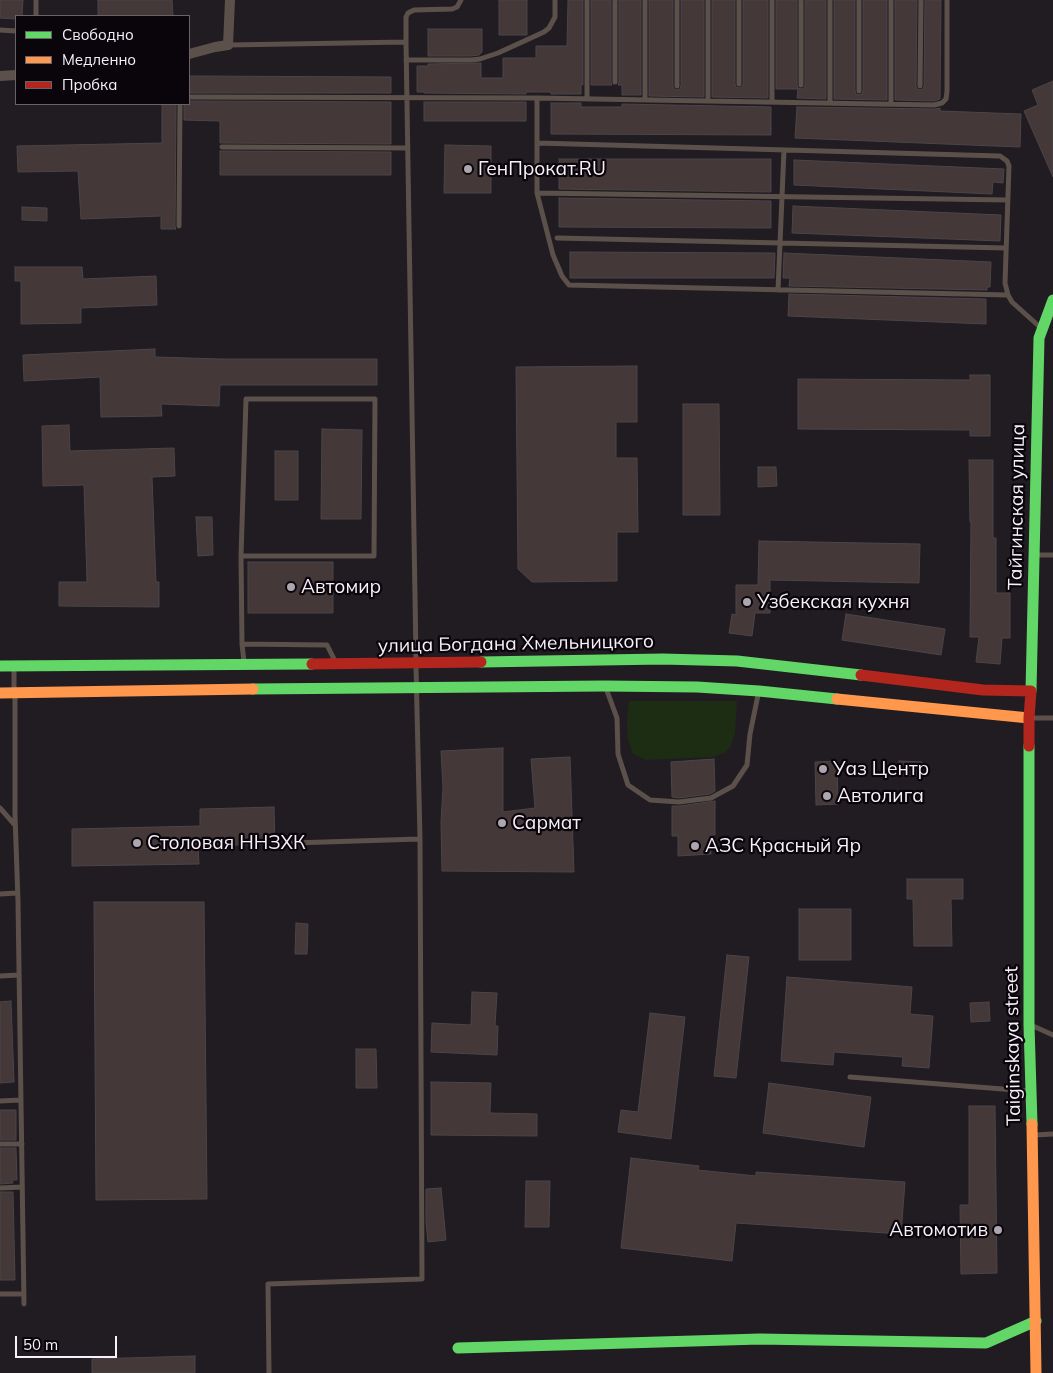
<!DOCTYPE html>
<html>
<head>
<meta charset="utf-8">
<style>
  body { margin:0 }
  #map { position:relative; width:1053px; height:1373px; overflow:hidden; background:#201c22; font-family:Mulish,sans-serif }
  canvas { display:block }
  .legend { position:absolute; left:15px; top:15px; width:175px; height:90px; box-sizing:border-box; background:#09050a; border:1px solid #68636a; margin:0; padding:6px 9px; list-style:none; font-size:15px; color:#f7f0fa }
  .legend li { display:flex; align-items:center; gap:10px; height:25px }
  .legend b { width:25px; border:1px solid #68636a }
  .scale { position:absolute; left:15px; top:1336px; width:102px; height:22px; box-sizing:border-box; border:2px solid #f7f0fa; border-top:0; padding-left:6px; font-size:15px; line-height:18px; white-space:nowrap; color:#f7f0fa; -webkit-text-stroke:4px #09050a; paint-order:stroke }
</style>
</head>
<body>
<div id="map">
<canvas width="1053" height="1373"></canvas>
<ul class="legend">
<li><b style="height:6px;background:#63d668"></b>Свободно</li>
<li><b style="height:6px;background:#ff974d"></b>Медленно</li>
<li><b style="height:6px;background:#b3261e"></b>Пробка</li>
</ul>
<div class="scale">50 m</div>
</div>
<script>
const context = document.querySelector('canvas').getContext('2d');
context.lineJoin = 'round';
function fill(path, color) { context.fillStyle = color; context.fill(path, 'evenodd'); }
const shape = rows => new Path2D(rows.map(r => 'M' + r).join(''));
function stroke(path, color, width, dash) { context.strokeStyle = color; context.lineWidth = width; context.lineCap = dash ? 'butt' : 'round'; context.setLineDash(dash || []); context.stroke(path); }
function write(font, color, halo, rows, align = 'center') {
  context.font = font + ' Mulish,sans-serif'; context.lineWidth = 4.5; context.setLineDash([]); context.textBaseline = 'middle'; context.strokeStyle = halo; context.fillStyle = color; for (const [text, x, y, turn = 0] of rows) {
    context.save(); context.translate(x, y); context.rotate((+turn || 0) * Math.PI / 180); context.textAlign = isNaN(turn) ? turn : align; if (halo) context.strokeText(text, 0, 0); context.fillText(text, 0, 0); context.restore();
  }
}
fill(shape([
  [629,701,737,701,735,733,731,746,724,753,713,757,646,760,633,754,628,739,627,722]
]), '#1c2d14');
const building = shape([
  [0,0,23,0,22,16,16,16,16,19,0,18,0,0],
  [98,0,172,0,173,16,98,16,98,0],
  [499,0,527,0,527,35,499,35,499,0],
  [568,0,583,0,583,85,581,85,581,94,551,94,551,92,526,92,526,94,424,93,424,92,417,92,417,66,428,66,428,64,481,63,481,78,503,78,503,58,536,58,536,46,567,46,568,0],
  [591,0,611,0,611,82,612,85,591,85,591,0],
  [619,0,641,0,641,95,622,95,622,85,618,85,619,82,619,0],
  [649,0,673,0,673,86,674,89,677,90,680,89,681,86,681,0,704,0,704,97,649,96,649,0],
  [712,0,735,0,735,84,736,87,739,88,742,87,743,84,743,0,768,0,768,98,712,97,712,0],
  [776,0,797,0,797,85,798,88,801,89,804,88,805,85,805,0,826,0,826,99,797,98,798,89,776,89,776,0],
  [834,0,855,0,855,91,856,94,859,95,862,94,863,91,863,0,887,0,887,100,834,99,834,0],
  [895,0,917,0,916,86,917,89,920,90,923,89,924,86,925,0,941,0,940,99,934,101,895,100,895,0],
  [428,29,482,29,482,52,479,55,471,56,428,56,428,29],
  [189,76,391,77,391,93,189,93,189,76],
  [1053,81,1053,177,1024,111,1038,105,1032,90,1053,81],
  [189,101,391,102,391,144,220,143,220,121,184,120,184,104,189,104,189,101],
  [424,102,526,102,526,121,424,121,424,102],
  [551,103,581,103,581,107,622,107,622,104,771,107,771,135,551,134,551,103],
  [162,104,176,104,175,226,176,229,161,229,161,216,81,219,78,171,18,172,17,146,162,143,162,104],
  [797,107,934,109,940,108,940,111,1021,114,1020,147,795,138,797,107],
  [445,145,491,146,491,193,444,193,445,145],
  [220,151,391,152,391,175,220,175,220,151],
  [559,159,771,159,771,192,559,189,559,159],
  [794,160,1004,169,1003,183,993,182,992,194,794,185,794,160],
  [559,198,771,201,771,228,559,227,559,198],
  [793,206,1001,215,1000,241,792,233,793,206],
  [22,207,47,208,47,221,22,220,22,207],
  [570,252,775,253,774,278,570,278,570,252],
  [784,253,991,262,990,287,987,287,987,290,789,286,790,278,783,278,784,253],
  [15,267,82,267,83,279,156,276,157,305,81,308,81,323,21,324,21,281,15,281,15,267],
  [789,294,986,299,986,324,788,316,789,294],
  [155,349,155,357,221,359,377,359,377,385,220,385,219,406,161,404,162,416,101,417,100,377,24,381,23,355,155,349],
  [637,366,637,422,616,422,616,458,637,458,638,532,617,532,617,581,532,582,518,569,516,367,637,366],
  [970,375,990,375,990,436,970,436,970,430,798,429,798,379,970,380,970,375],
  [683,404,719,404,720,515,683,515,683,404],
  [69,425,70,451,174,448,175,476,152,477,156,582,159,582,159,607,59,606,59,582,87,582,84,485,43,486,42,426,69,425],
  [322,429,362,430,361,519,321,519,322,429],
  [275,451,298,451,298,500,275,500,275,451],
  [969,460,993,460,993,538,996,538,996,593,1010,593,1010,638,1002,638,1000,664,976,662,979,637,970,637,971,522,970,522,969,460],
  [758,467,776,467,777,486,758,487,758,467],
  [196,517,212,517,213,555,198,556,196,517],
  [759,541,920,544,919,583,770,580,770,613,755,613,752,636,729,633,732,614,736,615,736,585,758,585,759,541],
  [248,562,333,562,333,613,248,613,248,562],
  [846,614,945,629,941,655,842,640,846,614],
  [503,748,503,812,535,808,531,759,570,757,574,872,442,871,441,822,443,787,441,751,503,748],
  [714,759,715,791,710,794,679,798,672,797,671,762,714,759],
  [837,761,838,804,816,805,815,762,837,761],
  [899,761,922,762,921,776,898,775,899,761],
  [715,801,715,835,710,835,711,854,678,856,678,836,672,836,672,806,680,806,715,801],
  [274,807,275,844,198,846,199,864,72,866,72,829,200,826,200,809,274,807],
  [907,879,963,879,963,899,951,899,952,946,914,946,913,899,907,899,907,879],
  [94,902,204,902,207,1199,96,1200,94,902],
  [799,909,851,909,851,960,799,960,799,909],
  [296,923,308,924,307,954,295,954,296,923],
  [727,955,749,957,736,1078,714,1076,727,955],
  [787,977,912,987,910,1014,933,1016,929,1068,902,1066,903,1057,834,1052,833,1065,781,1061,787,977],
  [472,992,497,993,495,1026,498,1026,497,1055,431,1052,432,1023,471,1025,472,992],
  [11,1001,14,1082,0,1083,0,1002,11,1001],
  [989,1002,990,1021,971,1022,970,1003,989,1002],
  [650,1013,685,1017,671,1139,618,1132,621,1110,638,1112,650,1013],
  [356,1049,376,1049,377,1088,356,1088,356,1049],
  [431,1082,491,1083,490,1113,537,1114,537,1136,431,1135,431,1082],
  [769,1083,871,1097,864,1147,763,1133,769,1083],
  [969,1106,995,1106,997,1273,961,1274,960,1205,969,1205,969,1106],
  [0,1110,16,1110,16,1140,0,1140,0,1110],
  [0,1148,16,1148,17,1180,12,1180,13,1183,0,1184,0,1148],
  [631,1158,699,1166,698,1170,756,1176,756,1172,905,1182,901,1234,736,1223,732,1261,621,1248,631,1158],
  [526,1181,550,1181,549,1227,525,1227,526,1181],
  [441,1188,446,1240,428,1242,426,1222,426,1189,441,1188],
  [0,1192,13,1192,15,1280,0,1280,0,1192],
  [195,1356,195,1373,92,1373,92,1359,195,1356]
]);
fill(building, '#443839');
stroke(building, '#4b4548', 1);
stroke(shape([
  [36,16,36,0],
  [0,30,16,31],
  [406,42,406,17,408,13,414,10,452,9,457,7,461,0],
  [228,45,406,42,416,658],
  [406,60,471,60,480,59,498,53,544,32,549,28,555,17,555,0],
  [615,82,615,0],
  [739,84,739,0],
  [801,85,801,0],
  [677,86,677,0],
  [920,86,921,0],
  [859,91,859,0],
  [189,97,537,98,934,105,942,103,946,99,947,91,947,0],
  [537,98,537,193,553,255,562,276,569,285,1008,295,1012,302,1041,328],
  [587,99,587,0],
  [645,100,645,0],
  [708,101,708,0],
  [772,102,772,0],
  [830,103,830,0],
  [891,104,891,0],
  [537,143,1000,156,1007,161,1009,166,1005,283,1008,295],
  [222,147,408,148],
  [537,193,1008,200],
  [179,226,180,104],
  [557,238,1006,248],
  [778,290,784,150],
  [1037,555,1053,555],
  [241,556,374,556,375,399,246,399,241,556,242,644,244,662],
  [242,644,327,645,334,659],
  [14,669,14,688],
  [607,691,617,718,618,754,628,785,650,800,679,802,711,798,733,786,747,765,750,734,758,695],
  [15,696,15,815,18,901,24,1304],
  [1032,718,1053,718],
  [0,808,14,824],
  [293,843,420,839],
  [0,894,17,893],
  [0,976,19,975],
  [1033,1026,1053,1035],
  [850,1077,1028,1091],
  [0,1101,21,1100],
  [1035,1135,1053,1134],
  [0,1144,22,1144],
  [0,1188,22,1187],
  [0,1294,24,1294],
  [269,1373,268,1284,422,1279,420,839,416,667]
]), '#5c514a', 5);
stroke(shape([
  [189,54,215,47,228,45,230,0],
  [0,76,16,75]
]), '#5c514a', 10);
stroke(shape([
  [481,662,663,659,737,661,861,675],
  [0,666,312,664],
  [253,689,605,686,697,687,759,691,837,699],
  [1031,691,1039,338,1053,300],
  [1029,746,1029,1025,1032,1124],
  [458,1348,760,1339,986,1343,1036,1321]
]), '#63d668', 11);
stroke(shape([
  [0,693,253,689],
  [837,699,1029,718],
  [1032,1124,1036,1373]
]), '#ff974d', 11);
stroke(shape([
  [312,664,481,662],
  [861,675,983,690,1031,691,1029,718,1029,746]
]), '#b3261e', 11);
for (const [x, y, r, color] of [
  [468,169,5,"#aca6ae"],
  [291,587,5,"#aca6ae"],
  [747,602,5,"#aca6ae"],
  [823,769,5,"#aca6ae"],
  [827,796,5,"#aca6ae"],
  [502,823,5,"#aca6ae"],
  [137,843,5,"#aca6ae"],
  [695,846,5,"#aca6ae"],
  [998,1230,5,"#aca6ae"]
]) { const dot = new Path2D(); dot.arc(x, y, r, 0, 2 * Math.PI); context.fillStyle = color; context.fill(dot); stroke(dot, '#09050a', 2); }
write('19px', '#f7f0fa', '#09050a', [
  ["ГенПрокат.RU",478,169],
  ["Автомир",301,587],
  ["Узбекская кухня",757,602],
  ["Уаз Центр",833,769],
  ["Автолига",837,796],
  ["Сармат",512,823],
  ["Столовая ННЗХК",147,843],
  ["АЗС Красный Яр",705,846],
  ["Автомотив",988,1230,"right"]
], 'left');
write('19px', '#f7f0fa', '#09050a', [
  ["Тайгинская улица",1017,507,-89],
  ["улица Богдана Хмельницкого",516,644,-1],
  ["Taiginskaya street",1013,1046,-91]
]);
</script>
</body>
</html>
